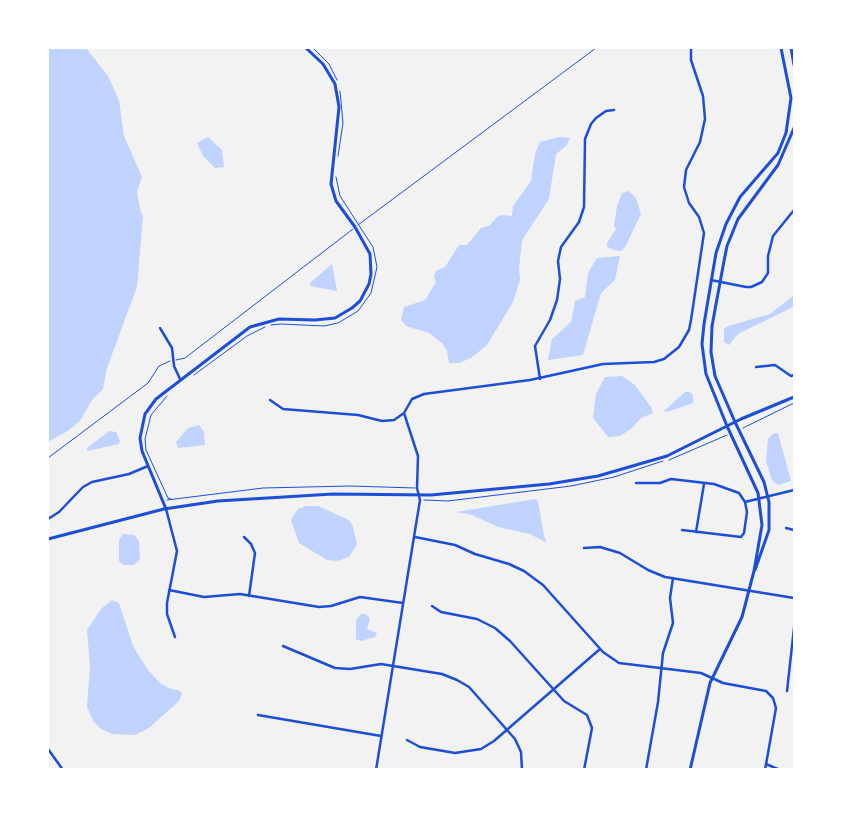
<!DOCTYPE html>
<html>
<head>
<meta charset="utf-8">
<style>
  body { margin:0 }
  #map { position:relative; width:842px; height:817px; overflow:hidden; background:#f2f2f2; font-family:Cabin,sans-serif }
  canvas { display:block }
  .frame { position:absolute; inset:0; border:49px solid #fff; pointer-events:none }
</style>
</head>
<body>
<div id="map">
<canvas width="842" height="817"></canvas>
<div class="frame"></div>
</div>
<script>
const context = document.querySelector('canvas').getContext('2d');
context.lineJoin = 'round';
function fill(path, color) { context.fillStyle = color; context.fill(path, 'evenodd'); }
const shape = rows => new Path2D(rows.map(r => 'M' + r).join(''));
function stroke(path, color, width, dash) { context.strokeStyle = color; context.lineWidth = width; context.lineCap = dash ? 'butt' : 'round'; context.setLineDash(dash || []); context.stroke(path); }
fill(shape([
  [48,48,86,48,108,76,119,100,124,136,142,177,137,192,140,210,143,216,137,287,107,368,103,389,92,400,80,421,69,430,48,442],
  [208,137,222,150,224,167,215,168,203,156,197,143],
  [559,137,570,138,566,146,556,154,549,199,522,240,519,269,520,280,513,302,487,345,471,358,459,363,449,363,447,351,442,343,429,333,406,326,401,320,404,307,425,300,436,282,434,277,436,271,445,267,459,245,467,245,481,228,489,226,497,217,502,215,512,216,513,206,531,181,535,154,540,142],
  [629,191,636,198,641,214,625,247,621,251,614,250,607,247,607,243,616,229,614,226,617,206,622,193],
  [620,256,615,280,601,293,583,355,548,360,552,339,571,322,575,301,585,297,588,273,597,258],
  [332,264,337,291,310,286,310,283],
  [794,295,794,305,791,308,738,334,729,345,724,342,724,329,728,326,770,314],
  [622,376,635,385,651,407,653,413,641,418,631,429,620,436,608,437,593,418,596,394,605,377],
  [685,392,689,392,693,395,693,403,667,412,664,411],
  [199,425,204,432,205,445,178,448,176,442,188,428],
  [109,431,116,432,120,441,119,444,87,451,87,448],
  [774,433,778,433,791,481,778,485,772,480,766,461,768,439],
  [535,499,538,501,544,536,547,543,530,534,498,527,472,515,456,512],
  [306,506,318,506,349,520,353,526,357,544,349,557,337,561,327,560,299,543,291,520,298,509],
  [123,534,134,535,139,541,140,559,134,565,124,565,119,561,119,540],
  [112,600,119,603,133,646,148,670,161,684,169,688,180,691,182,694,179,701,149,728,135,735,112,734,101,729,94,722,87,707,90,666,87,630,101,609],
  [361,614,366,614,370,619,367,629,377,633,375,637,361,641,356,639,356,620]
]), '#bfd3fe');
stroke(shape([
  [313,48,329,64,337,80],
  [338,156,343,123,340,91],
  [358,225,596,48],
  [271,325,281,324,324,326,338,323,358,311,371,293,377,267,373,247,340,196,336,177],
  [176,360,185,358,353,229],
  [194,375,247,336,265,327],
  [167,396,151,415,145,439,146,450,168,498,171,499],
  [743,428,794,403],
  [48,458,148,383,159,366,170,361],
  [669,460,727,435],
  [167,500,263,488,350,486,415,488],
  [424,500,448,501,571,486,614,477,663,461]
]), '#1d4ed8', 1);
stroke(shape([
  [711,280,746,287,751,287,762,282,768,273,768,256,773,236,794,210],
  [160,328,172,348,174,366,180,379],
  [756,367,775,365,791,376,794,375],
  [540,379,535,346,550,320,557,300,560,279,558,261,561,247,579,222,584,207,585,139,591,124,596,118,606,111,614,110],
  [270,400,283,409,358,415,382,421,394,420,404,413],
  [636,483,660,483,671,479,714,484,739,493,745,502,794,490],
  [166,509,177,551,167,603,167,614,175,637],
  [48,519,59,512,83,487,92,482,129,474,148,466],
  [786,528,794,530],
  [682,530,741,537,744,533,747,512,745,502],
  [696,532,704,484],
  [244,537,251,544,255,553,249,596],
  [415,537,455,545,475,554,509,564,524,571,543,585,603,652,619,663,701,673,723,683,766,691,773,698,776,708,765,770],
  [584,548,600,547,620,553,648,570,665,577,794,598],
  [169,590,204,597,240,594,319,607,331,606,360,597,403,603],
  [432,606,441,612,477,619,495,628,510,641,564,701,587,715,592,728,584,770],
  [283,646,335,668,350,669,381,664,442,674,457,680,469,687,515,739,521,752,522,770],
  [787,691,794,628],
  [258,715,381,736],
  [407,740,420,747,455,753,481,749,494,741,600,649],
  [48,749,63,770],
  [766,764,780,770],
  [376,770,420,500,417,488,418,456,404,413,412,399,424,394,530,380,603,364,654,362,664,359,679,347,689,330,691,320,704,233,699,217,689,203,684,187,686,170,700,142,705,119,703,96,691,60,691,48],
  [646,770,658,702,663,653,673,623,670,598,673,578]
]), '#1d4ed8', 2.5);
stroke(shape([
  [735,422,764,482,769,502,769,530,755,570],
  [166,509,142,451,140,438,145,414,156,399,250,327,279,319,315,320,335,318,352,308,360,301,369,284,371,274,370,254,355,227,336,201,331,184,339,107,335,84,323,64,306,48],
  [690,770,710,683,742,617,754,571,762,525,758,493,727,426]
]), '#1d4ed8', 3);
stroke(shape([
  [791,48,794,65],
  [735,422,715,376,711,352,712,326,724,261,727,246,738,219,778,165,794,128],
  [727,426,706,374,702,344,704,324,716,253,726,224,740,197,778,153,786,133,791,98,781,48],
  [48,539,164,509,218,501,333,494,431,495,549,484,598,476,667,456,741,419,794,397]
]), '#1d4ed8', 3);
</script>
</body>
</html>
